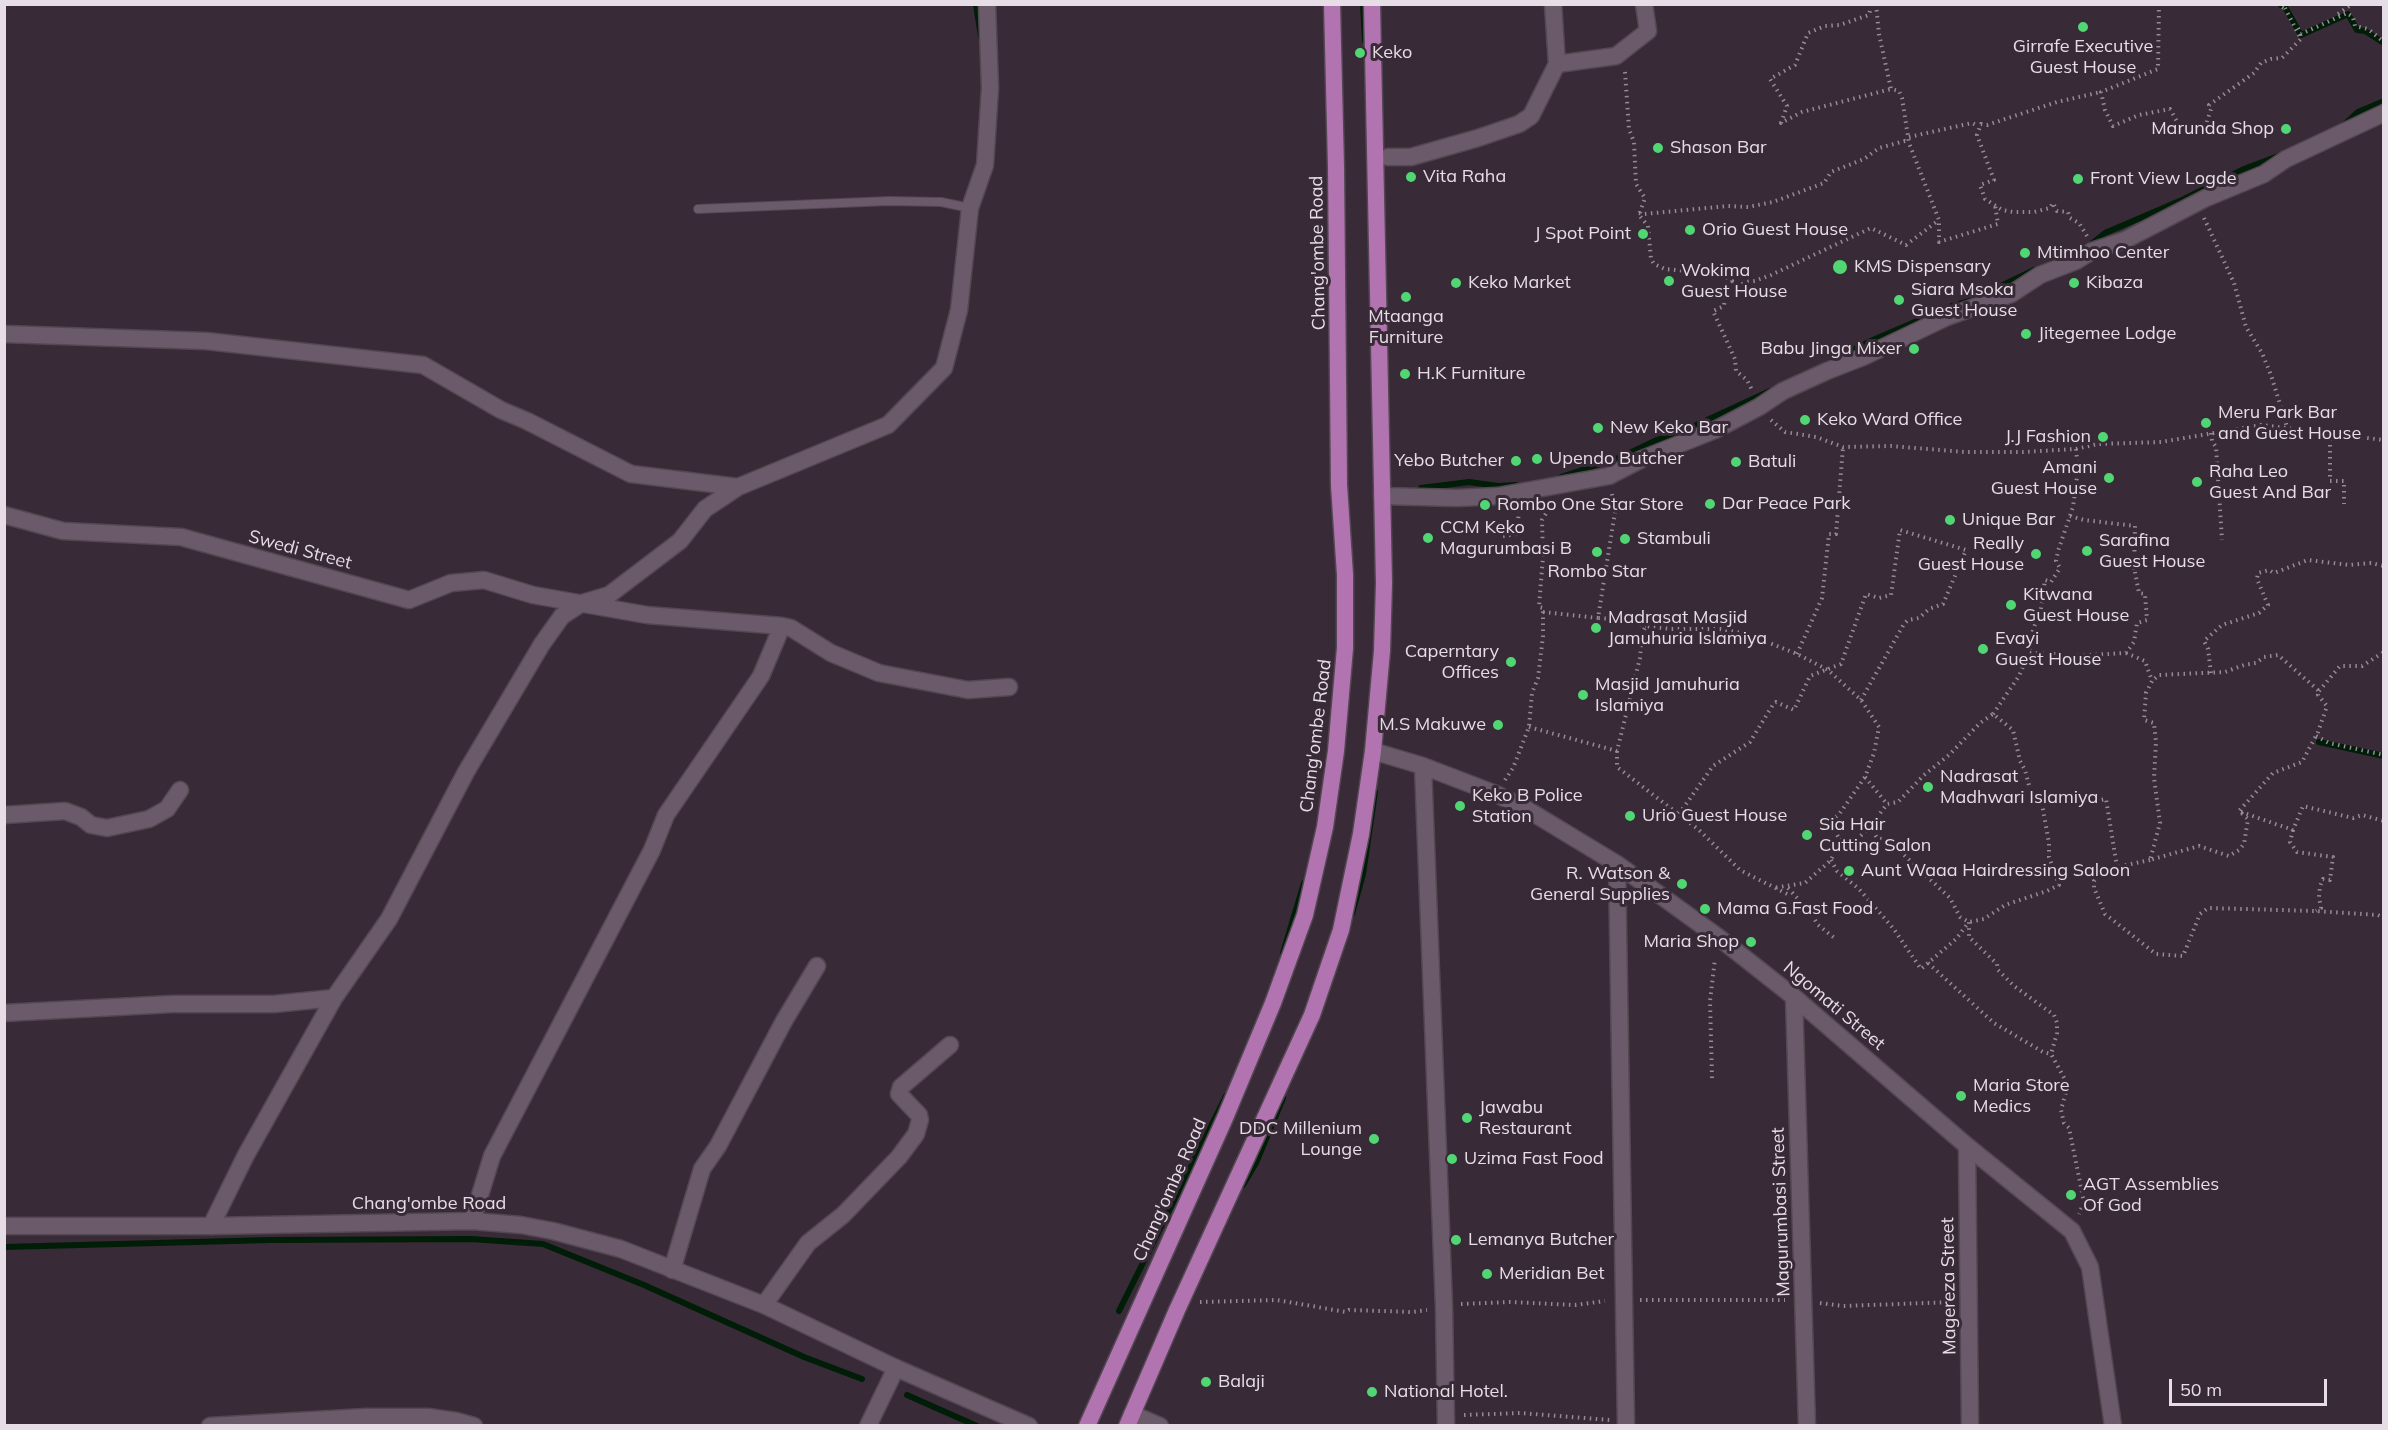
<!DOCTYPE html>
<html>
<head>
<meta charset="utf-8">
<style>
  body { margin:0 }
  #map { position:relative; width:2388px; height:1430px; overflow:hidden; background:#382a37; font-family:Mulish,sans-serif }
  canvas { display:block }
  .frame { position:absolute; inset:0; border:6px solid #e7dde6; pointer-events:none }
  .scale { position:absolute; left:2169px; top:1379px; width:158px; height:27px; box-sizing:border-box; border:3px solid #e7dde6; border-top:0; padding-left:8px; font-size:18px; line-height:21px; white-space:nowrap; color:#e7dde6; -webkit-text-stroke:4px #382a37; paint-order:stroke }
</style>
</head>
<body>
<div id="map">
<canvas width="2388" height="1430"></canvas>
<div class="frame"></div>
<div class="scale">50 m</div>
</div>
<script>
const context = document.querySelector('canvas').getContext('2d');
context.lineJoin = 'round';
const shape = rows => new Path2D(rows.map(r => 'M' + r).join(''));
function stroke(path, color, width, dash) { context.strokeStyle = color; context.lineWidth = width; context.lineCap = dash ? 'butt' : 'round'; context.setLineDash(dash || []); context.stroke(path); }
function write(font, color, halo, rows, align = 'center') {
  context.font = font + ' Mulish,sans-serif'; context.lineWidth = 6; context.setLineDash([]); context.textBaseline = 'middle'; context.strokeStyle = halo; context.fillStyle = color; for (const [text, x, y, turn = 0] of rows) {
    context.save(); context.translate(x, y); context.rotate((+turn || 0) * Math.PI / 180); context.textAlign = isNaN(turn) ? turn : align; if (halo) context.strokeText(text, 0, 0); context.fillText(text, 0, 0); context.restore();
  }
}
stroke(shape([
  [976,4,981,37],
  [1363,4,1365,40],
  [2279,4,2285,7,2301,35,2348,14,2357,30,2365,31,2384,43],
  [2344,125,2358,112,2384,101],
  [2060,259,2090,245,2105,233,2182,200,2244,169,2281,155],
  [1833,360,1873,340,1952,306,1970,301,2034,270],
  [1561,477,1621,457,1657,440,1679,433,1770,391],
  [1421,488,1469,482,1498,486,1516,485],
  [2319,742,2384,756],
  [1352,914,1363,874,1375,792],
  [1283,953,1304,883],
  [1243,1185,1256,1163,1283,1098],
  [4,1247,270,1240,471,1239,543,1244,644,1285,804,1357,862,1379],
  [1119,1311,1226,1096],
  [907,1395,977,1426]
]), '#001d07', 6);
const service = shape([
  [698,209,889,201,941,202,970,208]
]);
const minor = shape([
  [1557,64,1616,56,1648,31,1644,4],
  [1388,157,1411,157,1478,138,1519,124,1531,116,1557,64,1553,4],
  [4,334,206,341,423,365,501,410,527,421,631,474,738,487],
  [1382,496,1457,498,1498,496,1609,476,1642,459,1715,430,1759,407,1783,391,1827,371,1863,357,1947,317,2011,294,2040,275,2076,261,2092,251,2125,240,2206,198,2264,174,2286,159,2384,113],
  [4,515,63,531,181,537,409,600,451,583,484,580,533,595,647,615,782,626,791,628,831,653,879,673,968,690,1009,687],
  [1373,751,1423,766,1496,794,1523,807,1617,864,1718,937,1794,997,1967,1146,2072,1231,2090,1267,2113,1426],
  [1423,766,1444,1307,1446,1426],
  [4,815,65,811,81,817,91,825,107,828,149,819,167,809,180,790],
  [1617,864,1626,1426],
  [1794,997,1807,1426],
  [4,1013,172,1004,274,1004,334,998],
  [1967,1146,1970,1426],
  [472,1221,492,1156,652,850,666,815,761,676,782,626],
  [211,1226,246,1155,334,998,389,919,466,772,542,644,562,616,582,603,609,595,680,541,705,509,738,487,888,425,944,368,959,310,970,208,985,165,990,88,987,4],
  [672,1270,702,1169,718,1146,784,1021,817,966],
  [764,1305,808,1243,843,1215,899,1157,916,1134,920,1120,919,1115,899,1094,901,1087,950,1045],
  [1132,1414,1160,1426],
  [210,1426,366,1417,428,1417,456,1421,474,1426],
  [868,1426,896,1368]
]);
const tertiary = shape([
  [4,1226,211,1226,472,1221,521,1225,553,1231,621,1249,764,1305,896,1368,1029,1426]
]);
const primary = shape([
  [1087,1426,1225,1118,1273,1003,1305,915,1325,827,1336,751,1345,648,1345,575,1339,485,1336,167,1332,4],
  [1127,1426,1177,1310,1312,1015,1341,930,1361,834,1373,751,1382,651,1384,583,1372,4]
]);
stroke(service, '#534752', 10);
stroke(minor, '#534752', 19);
stroke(tertiary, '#534752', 19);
stroke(primary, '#534752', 19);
stroke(shape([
  [1876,4,1879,34,1891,89,1899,91,1902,98,1909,143,1939,220,1939,242,1998,224,1995,205],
  [2159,4,2158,69,2101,92,2105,110,2113,126,2139,115,2170,109,2183,132,2206,125,2211,109,2209,105,2254,73,2261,63,2271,59,2282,58,2301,39,2285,8],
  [2277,4,2286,9],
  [1870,11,1869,15,1857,19,1840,25,1825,26,1808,33,1795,65,1770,79,1787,106,1781,123,1802,112,1891,89],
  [2338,14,2352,4],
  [2298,28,2301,34,2347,13,2353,17,2355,26,2368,29,2384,42],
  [1625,72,1629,129,1634,142,1636,184,1645,198,1639,215,1648,226,1651,259,1654,264,1665,269,1722,274,1732,281,1725,296,1724,306,1713,311,1735,359,1736,371,1747,380,1752,390],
  [1909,137,1972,123,1978,126],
  [1639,213,1644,214,1728,206,1748,207,1773,202,1824,183,1831,172,1864,159,1879,148,1905,141,1909,143],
  [2204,218,2234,283,2246,327,2262,353,2271,375,2287,427],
  [2087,236,2079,223,2070,218,2068,212,2057,211,2053,203,2050,208,2034,212,2013,212,2002,210,1985,199,1980,185,1994,180,1977,135,1981,124,1987,125,2057,102,2101,92],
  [1732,281,1739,286,1746,282,1755,281,1771,275,1871,228,1906,245,1939,220],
  [1771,420,1785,432,1816,437,1843,447,1891,446,1965,452,2023,452,2076,449,2098,444,2161,442,2261,425,2384,440],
  [2211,433,2212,441,2216,447,2222,540],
  [2330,433,2330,481,2344,481,2344,504],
  [2076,449,2078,469,2073,507,2058,551,2056,561,2060,568,2051,582,2045,580,2041,608,2033,630,2029,653,2048,653,2070,656,2126,653,2134,642,2137,623,2147,620,2145,594,2139,593,2135,572],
  [1612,494,1615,512,1598,618,1626,620,1646,626],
  [2070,516,2084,520,2135,526,2134,574],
  [1503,536,1517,534,1519,509],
  [1543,612,1598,618],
  [2126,653,2145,661,2152,681,2146,693,2144,720,2154,723,2156,742,2154,778,2160,823,2150,860,2199,846,2229,856,2239,850,2244,844,2248,819,2239,811,2273,773,2302,762,2318,732,2327,706,2318,695,2319,691,2278,655,2264,657,2256,663,2244,665,2225,672,2159,675,2152,681],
  [1797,654,1822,598,1829,534,1836,534,1843,447],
  [2211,673,2208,649,2204,641,2222,625,2259,613,2268,605,2257,579,2258,573,2269,570,2274,573,2308,560,2349,565,2371,563,2384,566],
  [2319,691,2340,666,2362,666,2384,652],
  [1993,714,2019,676,2029,653],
  [1529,727,1617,751,1640,658,1642,633,1646,626,1671,629,1720,629,1747,634,1797,654,1828,670,1861,700,1879,727,1874,753,1865,777,1840,813,1830,822,1840,840,1831,860,1805,883,1773,888],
  [2316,736,2329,743,2384,755],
  [1617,751,1617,767,1699,830,1740,870,1789,895],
  [1865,777,1887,804],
  [1505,780,1513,768,1529,727,1532,693,1538,678,1543,636,1543,608,1539,607,1543,556,1542,520,1548,510,1548,503],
  [2036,799,2089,802,2106,799,2117,867],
  [2241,812,2293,830,2303,806,2353,818,2362,815,2384,821],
  [1679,814,1713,766,1750,742,1774,703,1776,702,1794,710,1810,676,1841,664,1866,594,1879,598,1891,595,1900,530,1966,550,1943,604,1929,609,1919,618,1908,620,1904,624,1861,700],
  [2293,830,2290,842,2297,852,2333,857,2330,880,2323,879,2320,886,2319,897,2321,908,2316,911],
  [1840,840,1853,843,1870,827,1887,804,1898,802,1924,775,1949,755,1980,723,1993,714,2013,730,2020,761,2025,770,2031,793,2042,804,2049,843,2049,857,2059,885,2047,891,2005,905,1984,919,1969,922,1960,917,1950,898,1889,841,1877,838,1870,827],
  [1831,860,1837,871,1859,889,1893,928,1921,969,1956,939,1969,922,1969,937,1997,964,1998,970,2014,986,2054,1015,2057,1023,2057,1033,2051,1054,2068,1085,2061,1110,2064,1123,2069,1128,2084,1202,2079,1214],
  [2150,860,2117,867,2100,874,2094,881,2094,888,2105,914,2156,954,2183,956,2200,914,2208,908,2315,911,2378,915,2384,918],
  [1788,888,1810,912,1818,925,1837,940],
  [1928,963,1994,1023,2043,1052,2051,1054],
  [1712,1078,1710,1001,1715,959],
  [1640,1300,1785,1300],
  [1200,1302,1277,1300,1346,1312,1349,1310,1412,1312,1427,1310],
  [1820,1303,1843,1306,1953,1302],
  [1461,1304,1510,1302,1575,1305,1605,1301],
  [1464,1415,1520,1413,1610,1420]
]), '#978b96', 4, [1.5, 4.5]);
stroke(service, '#6b5b6a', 8);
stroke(minor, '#6b5b6a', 16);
stroke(tertiary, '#6b5b6a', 16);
stroke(primary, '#b174b0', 16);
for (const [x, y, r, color] of [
  [2083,27,6,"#51d674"],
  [1360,53,6,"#51d674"],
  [2286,129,6,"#51d674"],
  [1658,148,6,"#51d674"],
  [1411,177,6,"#51d674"],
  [2078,179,6,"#51d674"],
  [1690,230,6,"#51d674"],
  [1643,234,6,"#51d674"],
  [2025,253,6,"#51d674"],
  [1840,267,8,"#51d674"],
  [1669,281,6,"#51d674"],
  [1456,283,6,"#51d674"],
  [2074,283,6,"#51d674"],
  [1406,297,6,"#51d674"],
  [1899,300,6,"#51d674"],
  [2026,334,6,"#51d674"],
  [1914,349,6,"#51d674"],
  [1405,374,6,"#51d674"],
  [1805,420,6,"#51d674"],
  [2206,423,6,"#51d674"],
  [1598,428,6,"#51d674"],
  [2103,437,6,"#51d674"],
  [1537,459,6,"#51d674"],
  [1516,461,6,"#51d674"],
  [1736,462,6,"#51d674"],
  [2109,478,6,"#51d674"],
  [2197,482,6,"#51d674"],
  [1710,504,6,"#51d674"],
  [1485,505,6,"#51d674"],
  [1950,520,6,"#51d674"],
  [1428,538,6,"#51d674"],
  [1625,539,6,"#51d674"],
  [2087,551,6,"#51d674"],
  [1597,552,6,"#51d674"],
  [2036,554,6,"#51d674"],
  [2011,605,6,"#51d674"],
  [1596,628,6,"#51d674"],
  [1983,649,6,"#51d674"],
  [1511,662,6,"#51d674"],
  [1583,695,6,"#51d674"],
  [1498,725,6,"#51d674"],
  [1928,787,6,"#51d674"],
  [1460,806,6,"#51d674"],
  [1630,816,6,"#51d674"],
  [1807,835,6,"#51d674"],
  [1849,871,6,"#51d674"],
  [1682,884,6,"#51d674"],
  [1705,909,6,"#51d674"],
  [1751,942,6,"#51d674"],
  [1961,1096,6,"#51d674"],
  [1467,1118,6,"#51d674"],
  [1374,1139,6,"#51d674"],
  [1452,1159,6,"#51d674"],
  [2071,1195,6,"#51d674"],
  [1456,1240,6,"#51d674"],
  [1487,1274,6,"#51d674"],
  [1206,1382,6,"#51d674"],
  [1372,1392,6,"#51d674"]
]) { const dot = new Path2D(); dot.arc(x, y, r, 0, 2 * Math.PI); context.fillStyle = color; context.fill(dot); stroke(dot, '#382a37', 2); }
write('18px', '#e7dde6', '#382a37', [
  ["Girrafe Executive",2083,47,"center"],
  ["Guest House",2083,68,"center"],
  ["Keko",1372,53],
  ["Marunda Shop",2274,129,"right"],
  ["Shason Bar",1670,148],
  ["Vita Raha",1423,177],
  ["Front View Logde",2090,179],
  ["Orio Guest House",1702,230],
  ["J Spot Point",1631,234,"right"],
  ["Mtimhoo Center",2037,253],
  ["KMS Dispensary",1854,267],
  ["Wokima",1681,271],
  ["Guest House",1681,292],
  ["Keko Market",1468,283],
  ["Kibaza",2086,283],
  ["Siara Msoka",1911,290],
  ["Guest House",1911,311],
  ["Mtaanga",1406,317,"center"],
  ["Furniture",1406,338,"center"],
  ["Jitegemee Lodge",2038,334],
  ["Babu Jinga Mixer",1902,349,"right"],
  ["H.K Furniture",1417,374],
  ["Meru Park Bar",2218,413],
  ["and Guest House",2218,434],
  ["Keko Ward Office",1817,420],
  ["New Keko Bar",1610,428],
  ["J.J Fashion",2091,437,"right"],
  ["Upendo Butcher",1549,459],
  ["Yebo Butcher",1504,461,"right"],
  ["Batuli",1748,462],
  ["Amani",2097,468,"right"],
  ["Guest House",2097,489,"right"],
  ["Raha Leo",2209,472],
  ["Guest And Bar",2209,493],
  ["Dar Peace Park",1722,504],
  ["Rombo One Star Store",1497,505],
  ["Unique Bar",1962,520],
  ["CCM Keko",1440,528],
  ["Magurumbasi B",1440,549],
  ["Stambuli",1637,539],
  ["Sarafina",2099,541],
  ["Guest House",2099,562],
  ["Really",2024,544,"right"],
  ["Guest House",2024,565,"right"],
  ["Rombo Star",1597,572,"center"],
  ["Kitwana",2023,595],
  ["Guest House",2023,616],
  ["Madrasat Masjid",1608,618],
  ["Jamuhuria Islamiya",1608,639],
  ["Evayi",1995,639],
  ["Guest House",1995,660],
  ["Caperntary",1499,652,"right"],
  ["Offices",1499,673,"right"],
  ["Masjid Jamuhuria",1595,685],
  ["Islamiya",1595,706],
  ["M.S Makuwe",1486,725,"right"],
  ["Nadrasat",1940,777],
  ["Madhwari Islamiya",1940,798],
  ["Keko B Police",1472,796],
  ["Station",1472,817],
  ["Urio Guest House",1642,816],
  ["Sia Hair",1819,825],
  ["Cutting Salon",1819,846],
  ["Aunt Waaa Hairdressing Saloon",1861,871],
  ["R. Watson &",1670,874,"right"],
  ["General Supplies",1670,895,"right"],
  ["Mama G.Fast Food",1717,909],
  ["Maria Shop",1739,942,"right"],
  ["Maria Store",1973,1086],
  ["Medics",1973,1107],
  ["Jawabu",1479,1108],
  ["Restaurant",1479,1129],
  ["DDC Millenium",1362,1129,"right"],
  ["Lounge",1362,1150,"right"],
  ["Uzima Fast Food",1464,1159],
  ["AGT Assemblies",2083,1185],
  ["Of God",2083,1206],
  ["Lemanya Butcher",1468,1240],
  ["Meridian Bet",1499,1274],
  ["Balaji",1218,1382],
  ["National Hotel.",1384,1392]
], 'left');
write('18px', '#e7dde6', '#382a37', [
  ["Chang'ombe Road",1318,253,-91],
  ["Swedi Street",300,550,15],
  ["Chang'ombe Road",1316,736,-83],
  ["Ngomati Street",1834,1006,40],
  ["Chang'ombe Road",1170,1190,-66],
  ["Chang'ombe Road",429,1204],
  ["Magurumbasi Street",1781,1212,-92],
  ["Magereza Street",1949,1286,-91]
]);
</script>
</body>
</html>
